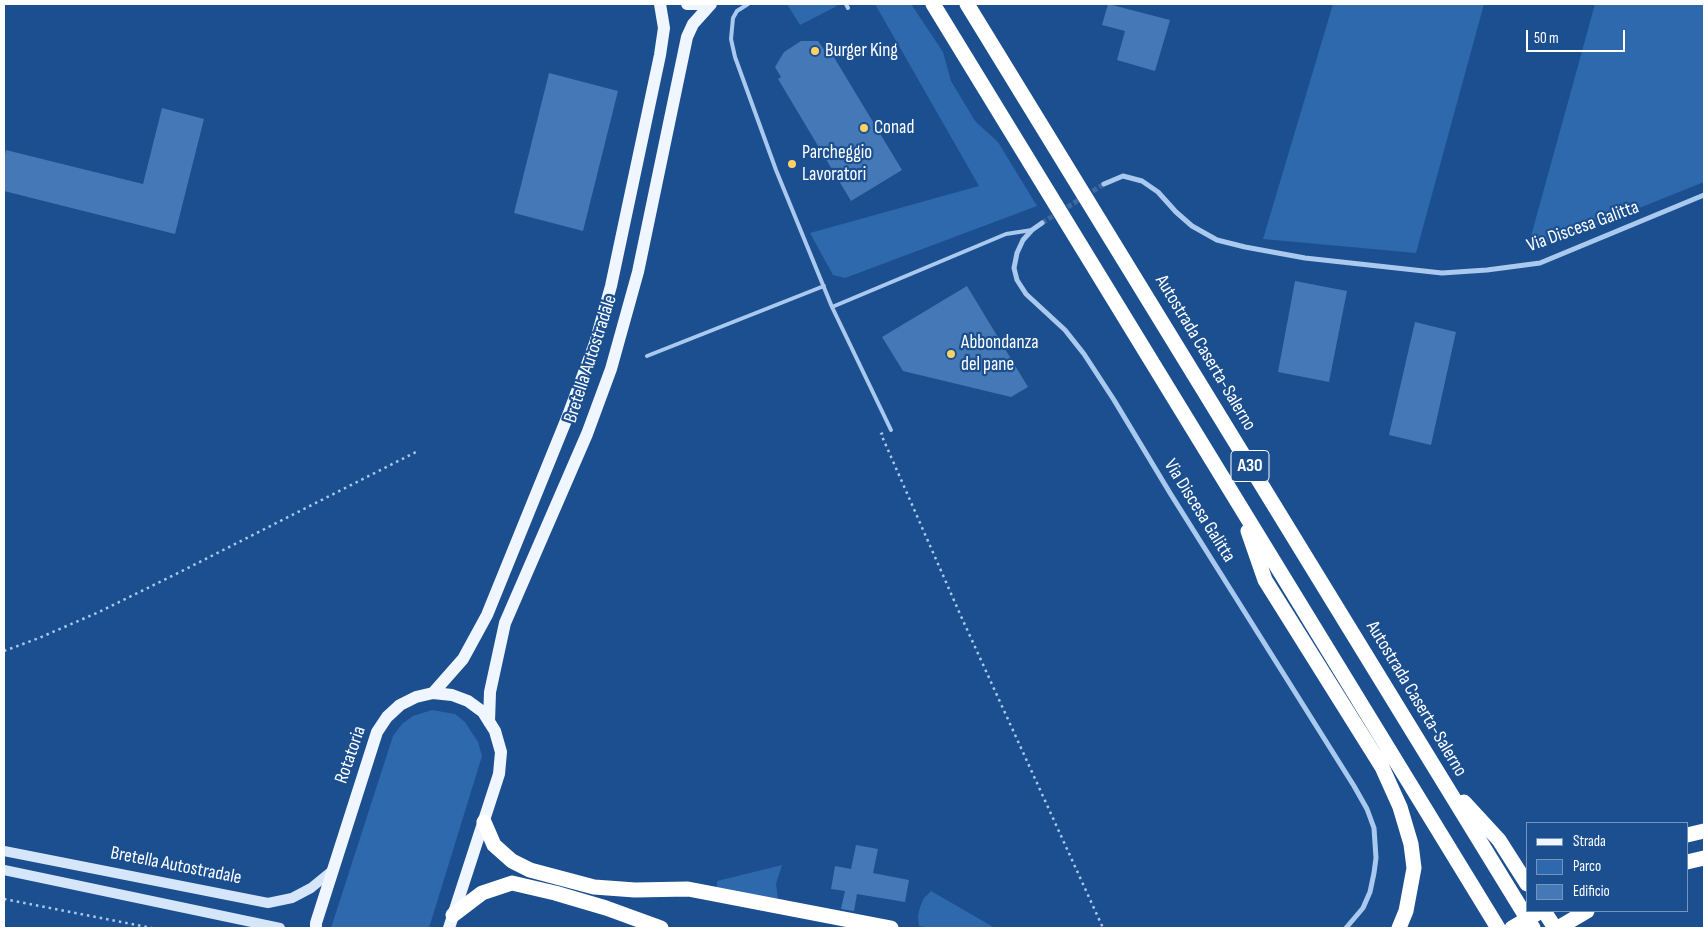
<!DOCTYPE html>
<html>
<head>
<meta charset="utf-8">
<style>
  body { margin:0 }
  #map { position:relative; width:1708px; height:932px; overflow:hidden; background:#1b4f8f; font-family:"Sofia Sans Condensed",sans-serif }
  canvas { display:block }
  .frame { position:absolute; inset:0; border:5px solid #fff; pointer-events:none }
  .legend { position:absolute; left:1526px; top:822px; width:162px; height:90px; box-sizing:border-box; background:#1b4f8f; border:1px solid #7695bc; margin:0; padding:6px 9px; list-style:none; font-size:15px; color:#fff }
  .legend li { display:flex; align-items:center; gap:10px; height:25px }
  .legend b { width:25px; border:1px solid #7695bc }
  .scale { position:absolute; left:1526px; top:30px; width:99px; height:22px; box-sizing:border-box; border:2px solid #fff; border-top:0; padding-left:6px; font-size:15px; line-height:18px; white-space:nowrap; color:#fff; -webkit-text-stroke:4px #1b4f8f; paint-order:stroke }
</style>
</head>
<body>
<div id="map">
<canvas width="1708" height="932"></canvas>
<div class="frame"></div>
<ul class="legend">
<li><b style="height:6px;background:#f0f6ff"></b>Strada</li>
<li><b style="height:14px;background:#2e69ad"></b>Parco</li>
<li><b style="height:14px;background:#4478b7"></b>Edificio</li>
</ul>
<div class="scale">50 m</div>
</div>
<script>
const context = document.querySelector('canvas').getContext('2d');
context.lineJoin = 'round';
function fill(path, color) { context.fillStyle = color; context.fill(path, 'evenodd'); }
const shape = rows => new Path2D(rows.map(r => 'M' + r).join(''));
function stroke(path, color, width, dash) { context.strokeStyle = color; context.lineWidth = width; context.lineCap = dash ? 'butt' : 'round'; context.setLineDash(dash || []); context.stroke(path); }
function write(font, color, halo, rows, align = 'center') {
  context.font = font + ' "Sofia Sans Condensed",sans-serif'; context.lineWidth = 4.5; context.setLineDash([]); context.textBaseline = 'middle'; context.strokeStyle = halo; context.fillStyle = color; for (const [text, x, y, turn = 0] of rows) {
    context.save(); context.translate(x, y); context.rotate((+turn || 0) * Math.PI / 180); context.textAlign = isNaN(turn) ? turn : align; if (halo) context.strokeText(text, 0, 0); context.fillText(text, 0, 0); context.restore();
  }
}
fill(shape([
  [787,4,836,4,837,6,800,25],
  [875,4,911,4,943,52,951,81,975,121,998,142,1037,206,845,278,833,275,810,233,979,186],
  [1333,4,1484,4,1416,253,1263,239],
  [1595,4,1704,4,1704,182,1562,239,1528,247],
  [432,710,455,714,465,722,478,742,482,756,429,928,331,928,393,736,402,724,413,716],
  [782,865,776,884,778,899,717,889,717,881],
  [931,891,995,928,932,928,919,926,918,916,920,907,924,898]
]), '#2e69ad');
fill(shape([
  [1108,4,1170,20,1155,71,1117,60,1125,31,1102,25],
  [801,41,818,41,825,51,829,49,902,170,851,201,778,79,781,77,775,67,784,52],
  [549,73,618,91,583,231,514,213],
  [162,108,204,119,175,234,4,191,4,159,6,150,143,184],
  [1295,281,1347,291,1329,382,1278,372],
  [967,286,1028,387,1011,397,903,371,882,337],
  [1415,322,1456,332,1431,445,1389,435],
  [856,845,878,849,873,873,909,880,905,902,857,894,854,911,841,909,845,891,831,889,835,866,851,869]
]), '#4478b7');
stroke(shape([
  [1042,223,1104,184]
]), '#3d69a0', 5, [5, 2.5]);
stroke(shape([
  [883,433,881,434,960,614,1103,928],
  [4,651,39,638,99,612,180,572,416,452],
  [4,899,152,928]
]), '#a9c9ee', 2.5, [2.5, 4]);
stroke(shape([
  [748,4,737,11,733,18,731,39,735,57,776,170,832,307,891,430],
  [846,4,848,8],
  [832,307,1006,234,1032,230],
  [647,356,824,286]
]), '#a9c9ee', 4);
stroke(shape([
  [1104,184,1123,176,1142,181,1158,192,1176,212,1192,226,1217,240,1245,247,1305,258,1442,273,1487,270,1540,263,1704,195],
  [1042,223,1032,230,1023,240,1017,253,1014,268,1017,280,1026,294,1065,330,1084,354,1114,400,1170,493,1354,786,1367,809,1374,828,1376,858,1374,873,1370,892,1363,908,1346,928]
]), '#a9c9ee', 5);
stroke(shape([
  [4,851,268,903,292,898,311,888,333,870],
  [4,870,280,928]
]), '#d6e6fa', 10);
stroke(shape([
  [687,4,703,4],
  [433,693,463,659,487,615,567,418,595,343,611,286,660,55,664,28,660,4],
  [489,722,490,692,505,623,587,434,611,369,638,272,687,37,693,24,711,4],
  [316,928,316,923,377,732,387,717,400,705,416,697,433,693,452,695,468,701,483,712,495,731,501,752,499,774,449,928]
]), '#f0f6ff', 12);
stroke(shape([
  [933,4,1498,928],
  [967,4,1533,928],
  [1248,531,1265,580,1382,767,1400,807,1411,844,1414,868,1406,911,1399,928],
  [1464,802,1499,840,1527,884],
  [484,822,494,845,512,861,530,870,594,887,635,890,688,889,891,928],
  [1687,835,1704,831],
  [1687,862,1704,858],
  [1544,911,1555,928],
  [453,915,482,893,512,883,555,893,606,908,661,928],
  [1558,928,1587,911]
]), '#fff', 15);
stroke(shape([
  [1512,928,1541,911]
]), '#fff', 15);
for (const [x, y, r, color] of [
  [815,51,5,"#ffd166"],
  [864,128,5,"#ffd166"],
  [792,164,5,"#ffd166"],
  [951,354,5,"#ffd166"]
]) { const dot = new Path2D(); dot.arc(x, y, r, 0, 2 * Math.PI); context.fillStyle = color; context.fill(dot); stroke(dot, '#1b4f8f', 2); }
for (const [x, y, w] of [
  [1250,466,38]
]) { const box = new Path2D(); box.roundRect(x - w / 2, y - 15.5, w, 31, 4); context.fillStyle = '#1b4f8f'; context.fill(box); stroke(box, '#fff', 1); }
write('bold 18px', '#fff', null, [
  ["A30",1250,466]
]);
write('19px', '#fff', '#1b4f8f', [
  ["Burger King",825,51],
  ["Conad",874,128],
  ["Parcheggio",802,153],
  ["Lavoratori",802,175],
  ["Abbondanza",961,343],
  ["del pane",961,365]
], 'left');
write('19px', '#fff', '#1b4f8f', [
  ["Via Discesa Galitta",1583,227,-20],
  ["Autostrada Caserta-Salerno",1205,353,59],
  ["Bretella Autostradale",591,359,-72],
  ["Via Discesa Galitta",1199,511,58],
  ["Autostrada Caserta-Salerno",1416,699,59],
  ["Rotatoria",351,755,-71],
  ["Bretella Autostradale",176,866,11]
]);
</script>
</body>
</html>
